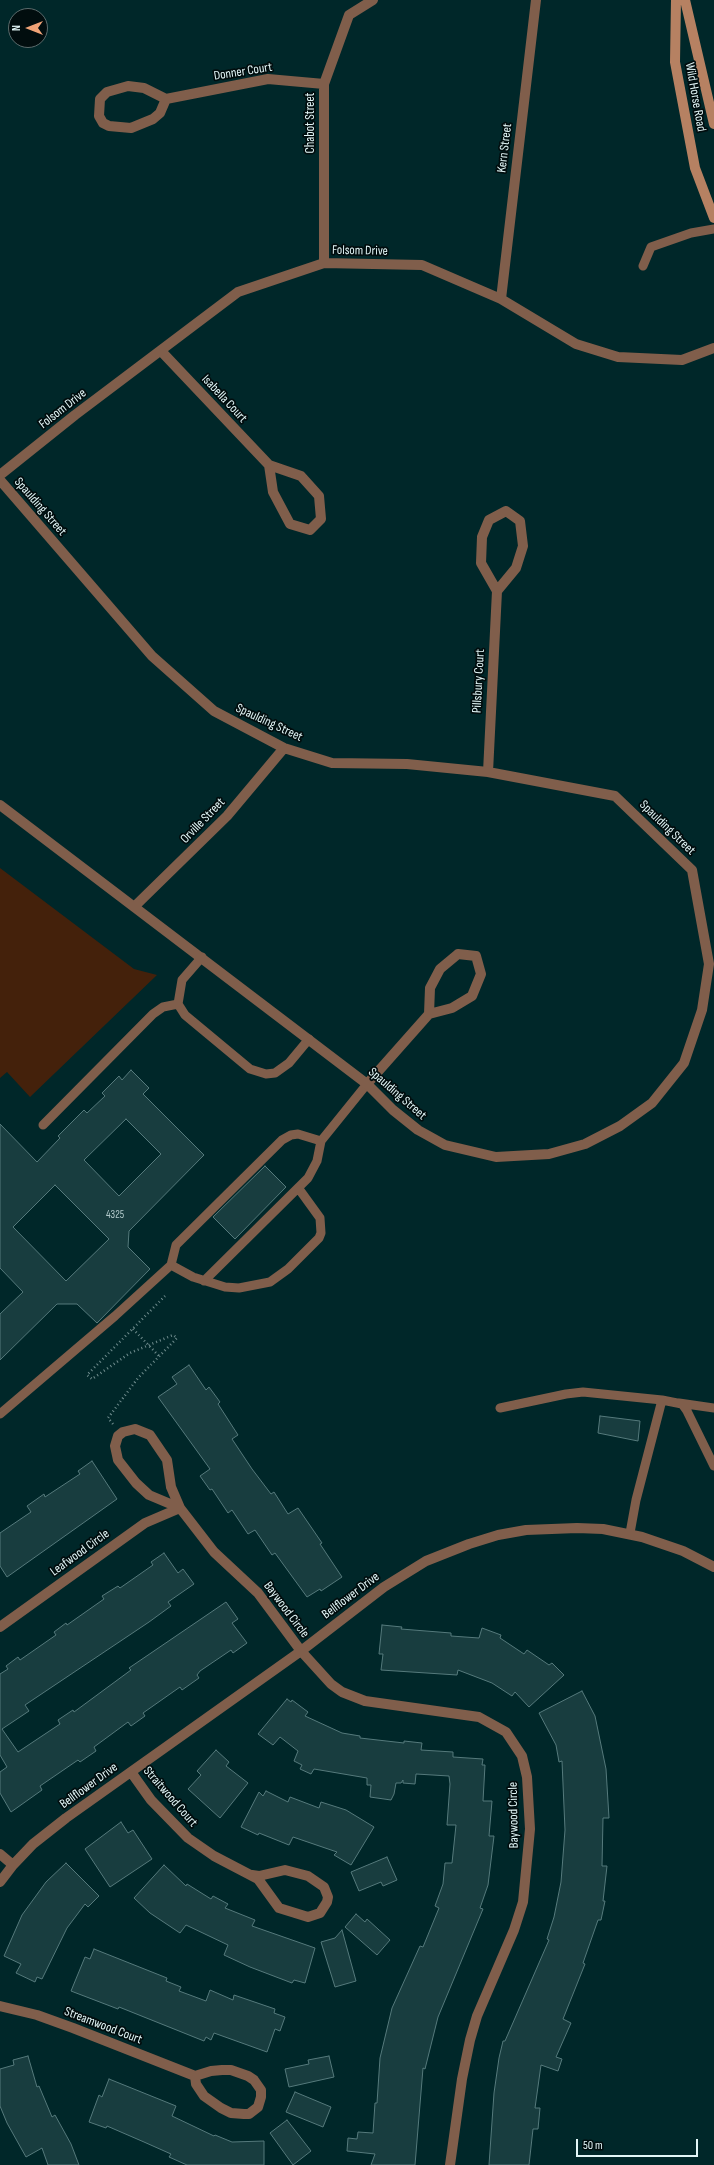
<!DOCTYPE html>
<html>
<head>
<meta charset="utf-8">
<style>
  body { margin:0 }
  #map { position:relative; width:714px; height:2165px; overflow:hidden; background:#002729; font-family:"Sofia Sans Condensed",sans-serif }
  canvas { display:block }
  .north { position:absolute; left:8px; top:8px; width:40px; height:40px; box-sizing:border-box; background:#010d0e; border:1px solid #5b6a6b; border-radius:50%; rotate:270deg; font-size:11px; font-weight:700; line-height:16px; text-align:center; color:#e2f6f7 }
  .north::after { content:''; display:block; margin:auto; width:14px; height:18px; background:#efa377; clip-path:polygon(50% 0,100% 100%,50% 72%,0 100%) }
  .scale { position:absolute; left:576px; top:2139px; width:122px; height:18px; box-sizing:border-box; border:2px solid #e2f6f7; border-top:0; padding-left:5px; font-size:12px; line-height:14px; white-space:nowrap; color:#e2f6f7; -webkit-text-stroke:3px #010d0e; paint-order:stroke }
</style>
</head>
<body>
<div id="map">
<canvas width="714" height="2165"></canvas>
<div class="north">N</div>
<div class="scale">50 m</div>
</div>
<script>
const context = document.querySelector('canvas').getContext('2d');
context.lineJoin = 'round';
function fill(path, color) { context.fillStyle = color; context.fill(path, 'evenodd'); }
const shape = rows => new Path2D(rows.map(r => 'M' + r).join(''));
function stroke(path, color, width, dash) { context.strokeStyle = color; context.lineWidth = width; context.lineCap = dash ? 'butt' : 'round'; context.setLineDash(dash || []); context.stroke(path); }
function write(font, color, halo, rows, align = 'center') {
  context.font = font + ' "Sofia Sans Condensed",sans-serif'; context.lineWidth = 3.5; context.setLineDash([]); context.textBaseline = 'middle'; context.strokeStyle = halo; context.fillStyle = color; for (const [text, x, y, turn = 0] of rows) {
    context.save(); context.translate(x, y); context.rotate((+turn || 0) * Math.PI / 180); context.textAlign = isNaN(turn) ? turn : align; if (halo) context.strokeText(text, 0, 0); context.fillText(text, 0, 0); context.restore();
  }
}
fill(shape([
  [0,868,134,969,157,975,30,1097,7,1072,0,1078]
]), '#44210b');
const building = shape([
  [131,1070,149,1088,143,1094,204,1155,129,1231,128,1247,150,1269,97,1323,77,1304,57,1304,0,1360,0,1314,23,1292,0,1268,0,1124,37,1162,60,1138,58,1136,84,1110,87,1113,105,1096,102,1093,119,1076,122,1080,131,1070],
  [126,1119,161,1154,119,1196,84,1160,126,1119],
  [55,1185,109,1239,66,1281,13,1227,55,1185],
  [265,1166,286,1187,235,1239,213,1217,265,1166],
  [189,1365,206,1390,209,1387,220,1402,218,1404,238,1435,232,1439,252,1469,271,1494,274,1492,288,1514,298,1508,322,1543,320,1544,342,1577,321,1591,320,1589,307,1597,275,1553,272,1555,255,1530,248,1534,232,1510,228,1513,212,1489,210,1490,200,1476,210,1469,158,1397,177,1384,172,1377,189,1365],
  [600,1416,640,1421,638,1441,598,1433,600,1416],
  [92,1461,117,1499,7,1577,0,1566,0,1533,31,1512,27,1506,44,1494,45,1497,80,1474,78,1471,92,1461],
  [164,1553,178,1573,183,1569,194,1584,168,1602,171,1606,149,1622,25,1705,29,1711,2,1729,18,1752,60,1724,58,1720,73,1710,74,1712,131,1670,129,1668,226,1602,238,1619,232,1623,247,1643,233,1653,231,1650,200,1671,197,1675,199,1678,182,1690,180,1687,143,1713,145,1716,131,1726,128,1722,94,1747,96,1751,80,1762,78,1760,40,1786,42,1790,11,1812,0,1793,0,1772,7,1767,0,1755,0,1674,8,1669,6,1666,18,1657,20,1660,56,1635,54,1632,66,1623,67,1625,104,1599,102,1596,118,1586,120,1588,153,1565,151,1562,164,1553],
  [382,1625,402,1627,401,1629,451,1633,451,1636,479,1638,482,1628,501,1635,500,1638,524,1654,527,1650,549,1665,552,1663,564,1675,529,1707,515,1692,512,1696,492,1683,458,1670,457,1675,381,1670,383,1654,379,1654,382,1625],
  [582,1691,595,1716,606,1769,609,1818,603,1818,602,1866,607,1866,603,1901,605,1901,601,1920,598,1920,583,1963,585,1964,563,2019,571,2023,556,2057,562,2059,558,2071,541,2065,535,2108,540,2108,538,2129,533,2129,529,2165,489,2165,494,2093,499,2058,503,2041,505,2041,549,1940,547,1939,554,1917,561,1882,565,1830,562,1761,559,1762,556,1745,539,1713,582,1691],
  [287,1699,291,1702,292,1700,308,1712,305,1716,342,1733,360,1736,360,1738,404,1743,404,1741,422,1743,421,1750,453,1752,453,1757,483,1759,482,1765,485,1765,483,1801,492,1801,489,1836,494,1836,488,1885,480,1908,483,1909,438,2017,425,2069,423,2068,415,2165,371,2165,375,2154,347,2151,348,2138,357,2139,358,2132,373,2133,375,2103,377,2103,380,2058,392,2008,420,1946,423,1947,439,1908,435,1906,443,1884,445,1863,452,1863,456,1825,447,1825,450,1784,449,1776,416,1774,415,1784,403,1783,403,1780,401,1783,396,1783,394,1794,391,1800,370,1797,371,1785,367,1785,367,1778,314,1769,311,1774,300,1769,302,1765,294,1761,298,1751,280,1737,273,1745,258,1734,287,1699],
  [216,1750,229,1762,226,1766,248,1783,220,1818,188,1789,201,1775,197,1771,216,1750],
  [266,1791,288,1802,290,1797,319,1808,321,1802,346,1810,374,1827,351,1865,334,1855,337,1852,293,1837,289,1845,259,1833,258,1835,241,1827,259,1792,263,1796,266,1791],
  [121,1822,128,1833,133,1830,152,1859,110,1887,85,1849,121,1822],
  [387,1857,397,1880,383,1886,381,1882,359,1891,351,1872,387,1857],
  [66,1863,99,1896,88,1907,85,1904,67,1928,42,1979,37,1977,35,1982,16,1973,21,1964,4,1956,22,1915,46,1882,66,1863],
  [164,1865,186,1886,187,1884,211,1899,213,1896,228,1904,225,1908,255,1920,252,1926,315,1948,305,1983,294,1980,292,1983,250,1967,224,1955,228,1945,186,1925,180,1933,150,1913,134,1898,164,1865],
  [356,1914,365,1922,367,1919,390,1940,377,1955,345,1927,356,1914],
  [342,1930,356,1981,335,1987,321,1942,335,1938,342,1930],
  [94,1949,167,1978,166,1981,181,1987,179,1991,206,2001,210,1990,233,2000,234,1995,275,2009,274,2013,285,2017,280,2031,275,2029,267,2052,214,2033,211,2040,206,2037,204,2041,119,2007,118,2009,71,1991,85,1957,90,1959,94,1949],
  [28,2056,37,2087,39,2086,52,2117,55,2115,71,2144,79,2165,48,2165,42,2148,26,2157,7,2123,0,2106,0,2069,14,2065,13,2060,28,2056],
  [329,2056,334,2077,289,2087,285,2069,309,2064,308,2060,329,2056],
  [109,2079,176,2106,172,2116,214,2136,215,2135,232,2142,264,2141,264,2165,187,2165,169,2157,171,2154,144,2142,107,2126,106,2128,89,2122,99,2095,102,2097,109,2079],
  [295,2092,331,2107,323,2127,286,2112,295,2092],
  [287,2120,311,2151,293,2165,270,2133,287,2120]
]);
fill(building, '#183d3f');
stroke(building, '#557a7c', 1);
stroke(shape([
  [133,1329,159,1356],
  [113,1424,108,1418,138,1378,177,1338,173,1335,130,1353,92,1379,87,1375,165,1296]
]), '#6f8d8e', 2.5, [1, 3]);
stroke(shape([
  [643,266,651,247,691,233,714,229],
  [202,957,182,980,178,1004,185,1015,250,1069,266,1074,275,1073,289,1063,309,1039],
  [43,1125,153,1014,163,1007,178,1004],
  [299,1189,320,1218,321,1233,319,1238,288,1269,270,1282,239,1288,225,1287,193,1277,171,1265,176,1245,282,1140,291,1135,298,1134,321,1141],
  [204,1281,308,1178,317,1161,321,1141,367,1084],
  [662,1400,682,1404,687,1411,714,1466],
  [679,1403,714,1408],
  [500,1408,566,1394,583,1392,662,1400,636,1500,630,1533],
  [0,1414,115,1316,171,1265]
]), '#805e4b', 9);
stroke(shape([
  [166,99,160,113,153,119,131,128,109,126,103,123,99,116,100,99,107,92,128,86,144,88,166,99,268,79,324,84],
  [324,263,324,84,349,15,373,0],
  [501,299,536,0],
  [161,351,269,465,301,476,319,496,321,519,310,530,290,524,273,492,269,465],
  [0,475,75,415,238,292,324,263,422,265,501,299,576,344,618,357,682,360,714,348],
  [0,480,152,656,214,711,284,748,332,763,407,764,488,772,615,796,692,870,709,964,702,1010,684,1063,652,1103,620,1126,585,1144,549,1154,496,1157,445,1145,418,1130,393,1110,367,1084,0,805],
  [506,511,520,521,523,546,516,568,497,591,481,563,482,537,489,520,506,511],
  [488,772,497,591],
  [135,906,227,816,284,748],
  [458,954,476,956,481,974,472,996,452,1008,429,1014,430,988,440,969,458,954],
  [367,1084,429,1014],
  [180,1508,149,1495,136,1483,118,1460,115,1446,118,1436,123,1432,135,1429,150,1435,167,1460,171,1487,180,1508,214,1552,258,1593,301,1651,331,1684,342,1692,365,1701,479,1717,506,1732,522,1756,527,1777,530,1829,523,1902,514,1930,477,2016,470,2040,462,2079,450,2165],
  [0,1627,145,1523,180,1508],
  [131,1772,151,1800,188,1838,214,1856,258,1879,279,1908,308,1917,320,1913,327,1902,328,1897,324,1887,308,1876,285,1870,259,1876,252,1875],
  [0,1854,13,1865],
  [0,1882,13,1865,33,1844,66,1818,301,1651,384,1587,426,1561,469,1544,498,1535,526,1530,577,1528,603,1529,642,1537,683,1551,714,1567],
  [0,2006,37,2015,73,2028,195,2076,211,2071,222,2070,231,2070,248,2076,254,2080,261,2090,261,2097,258,2107,249,2114,244,2114,231,2113,221,2108,204,2096,196,2084,195,2076]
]), '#805e4b', 10);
stroke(shape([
  [676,0,675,62,695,168,714,218],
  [685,0,714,124]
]), '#b68162', 10);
write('11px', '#b0c8c9', null, [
  ["4325",115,1215]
]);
write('13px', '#e2f6f7', '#010d0e', [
  ["Donner Court",243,72,-9],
  ["Wild Horse Road",695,97,80],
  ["Chabot Street",311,123,-90],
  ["Kern Street",505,148,-83],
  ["Folsom Drive",360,251,1],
  ["Isabella Court",224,399,47],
  ["Folsom Drive",63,409,-38],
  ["Spaulding Street",40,507,49],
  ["Pillsbury Court",479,681,-87],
  ["Spaulding Street",269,723,25],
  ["Orville Street",203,821,-46],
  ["Spaulding Street",667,828,44],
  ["Spaulding Street",397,1094,41],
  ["Leafwood Circle",80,1553,-36],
  ["Bellflower Drive",351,1596,-37],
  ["Baywood Circle",286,1610,53],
  ["Bellflower Drive",89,1786,-36],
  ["Straitwood Court",170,1797,49],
  ["Baywood Circle",514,1815,-91],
  ["Streamwood Court",103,2026,21]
]);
</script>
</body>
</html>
